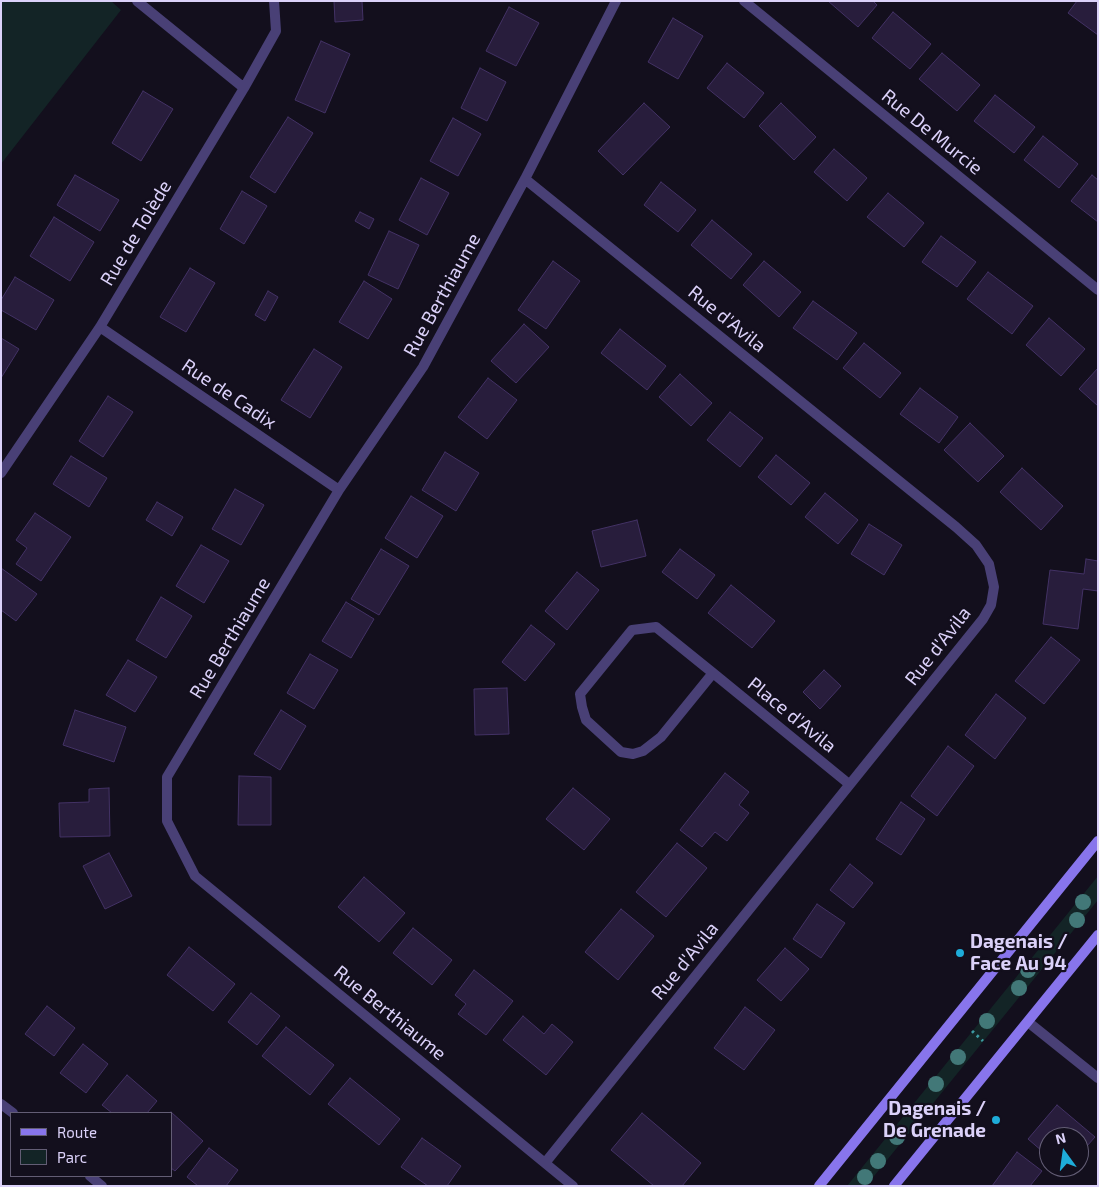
<!DOCTYPE html>
<html>
<head>
<meta charset="utf-8">
<style>
  body { margin:0 }
  #map { position:relative; width:1099px; height:1187px; overflow:hidden; background:#130f1d; font-family:"Exo 2",sans-serif }
  canvas { display:block }
  .frame { position:absolute; inset:0; border:2px solid #dbd1f9; pointer-events:none }
  .legend { position:absolute; left:10px; top:1112px; width:162px; height:65px; box-sizing:border-box; background:#130f1d; border:1px solid #635d75; margin:0; padding:6px 9px; list-style:none; font-size:15px; color:#dbd1f9 }
  .legend li { display:flex; align-items:center; gap:10px; height:25px }
  .legend b { width:25px; border:1px solid #635d75 }
  .north { position:absolute; left:1039px; top:1127px; width:50px; height:50px; box-sizing:border-box; background:#130f1d; border:1px solid #635d75; border-radius:50%; rotate:346deg; font-size:14px; font-weight:700; line-height:20px; text-align:center; color:#dbd1f9 }
  .north::after { content:''; display:block; margin:auto; width:18px; height:22px; background:#1eacd9; clip-path:polygon(50% 0,100% 100%,50% 72%,0 100%) }
</style>
</head>
<body>
<div id="map">
<canvas width="1099" height="1187"></canvas>
<div class="frame"></div>
<ul class="legend">
<li><b style="height:6px;background:#8875ec"></b>Route</li>
<li><b style="height:14px;background:#132426"></b>Parc</li>
</ul>
<div class="north">N</div>
</div>
<script>
const context = document.querySelector('canvas').getContext('2d');
context.lineJoin = 'round';
function fill(path, color) { context.fillStyle = color; context.fill(path, 'evenodd'); }
const shape = rows => new Path2D(rows.map(r => 'M' + r).join(''));
function stroke(path, color, width, dash) { context.strokeStyle = color; context.lineWidth = width; context.lineCap = dash ? 'butt' : 'round'; context.setLineDash(dash || []); context.stroke(path); }
function write(font, color, halo, rows, align = 'center') {
  context.font = font + ' "Exo 2",sans-serif'; context.lineWidth = 4.5; context.setLineDash([]); context.textBaseline = 'middle'; context.strokeStyle = halo; context.fillStyle = color; for (const [text, x, y, turn = 0] of rows) {
    context.save(); context.translate(x, y); context.rotate((+turn || 0) * Math.PI / 180); context.textAlign = isNaN(turn) ? turn : align; if (halo) context.strokeText(text, 0, 0); context.fillText(text, 0, 0); context.restore();
  }
}
fill(shape([
  [1,1,111,1,121,10,1,164],
  [1098,876,1098,900,866,1186,847,1186]
]), '#132426');
const building = shape([
  [334,1,362,1,363,20,335,22,334,1],
  [828,1,873,1,877,5,858,27,828,1],
  [1077,1,1098,1,1098,35,1068,13,1077,1],
  [509,7,539,23,516,66,486,51,509,7],
  [893,12,931,44,910,69,872,38,893,12],
  [673,18,703,36,678,79,648,62,673,18],
  [321,41,350,54,325,113,295,100,321,41],
  [942,53,980,85,957,111,919,79,942,53],
  [727,63,764,93,744,118,707,88,727,63],
  [480,68,506,82,487,121,461,108,480,68],
  [143,91,173,109,141,161,112,143,143,91],
  [995,95,1035,127,1014,153,974,121,995,95],
  [644,103,670,127,623,175,598,151,644,103],
  [781,103,816,137,794,160,759,126,781,103],
  [288,117,313,133,275,193,250,177,288,117],
  [453,118,481,134,458,176,430,161,453,118],
  [1043,136,1078,164,1059,188,1024,160,1043,136],
  [834,149,867,178,847,201,814,172,834,149],
  [75,175,119,200,100,231,57,205,75,175],
  [1092,175,1098,180,1098,222,1071,201,1092,175],
  [421,178,449,193,427,235,399,220,421,178],
  [661,182,696,210,678,232,644,205,661,182],
  [242,191,267,206,244,244,220,229,242,191],
  [888,193,924,223,904,247,867,217,888,193],
  [360,212,374,219,369,229,355,221,360,212],
  [54,217,94,242,70,281,30,256,54,217],
  [712,220,752,254,731,279,691,245,712,220],
  [389,231,419,245,398,289,368,275,389,231],
  [941,236,976,262,957,287,922,262,941,236],
  [553,261,580,281,546,329,518,310,553,261],
  [764,261,801,292,779,317,743,285,764,261],
  [190,268,215,283,186,332,160,317,190,268],
  [988,272,1033,306,1012,334,967,299,988,272],
  [15,277,54,300,36,330,1,310,1,300,15,277],
  [364,281,392,299,368,339,339,322,364,281],
  [268,291,278,297,265,321,255,315,268,291],
  [813,301,857,333,837,360,793,328,813,301],
  [1049,318,1085,349,1061,376,1026,345,1049,318],
  [524,324,549,347,516,383,491,361,524,324],
  [620,329,666,366,647,390,601,353,620,329],
  [1,338,19,349,1,378,1,338],
  [864,343,901,373,880,398,843,368,864,343],
  [314,349,342,367,310,418,281,400,314,349],
  [1098,368,1098,406,1079,389,1098,368],
  [680,374,712,403,691,426,659,397,680,374],
  [488,378,517,400,487,439,458,417,488,378],
  [920,388,958,417,939,443,900,414,920,388],
  [108,396,133,412,103,457,79,441,108,396],
  [730,412,763,438,740,467,707,440,730,412],
  [970,423,1004,456,978,482,944,450,970,423],
  [445,452,479,473,456,511,422,490,445,452],
  [776,455,810,483,791,505,758,477,776,455],
  [71,456,107,478,89,507,53,484,71,456],
  [1022,468,1063,506,1041,530,1000,492,1022,468],
  [235,489,264,505,241,545,212,529,235,489],
  [825,493,858,520,838,544,805,517,825,493],
  [411,496,443,516,417,558,385,538,411,496],
  [157,502,183,517,172,536,146,520,157,502],
  [35,513,71,537,41,581,16,564,27,548,16,540,35,513],
  [637,520,646,556,601,567,592,531,637,520],
  [869,524,902,545,884,575,851,554,869,524],
  [201,545,229,561,204,603,176,586,201,545],
  [381,549,409,566,379,615,351,599,381,549],
  [680,549,715,575,697,599,662,572,680,549],
  [1086,559,1098,561,1098,591,1083,589,1078,629,1043,624,1050,570,1084,574,1086,559],
  [1,568,37,594,16,621,1,610,1,568],
  [577,572,599,590,567,630,545,611,577,572],
  [731,585,775,621,752,648,708,613,731,585],
  [161,597,192,616,166,658,136,640,161,597],
  [346,602,374,619,351,658,322,641,346,602],
  [531,625,555,644,525,681,502,662,531,625],
  [1051,637,1080,660,1044,704,1015,681,1051,637],
  [310,654,338,670,314,709,287,693,310,654],
  [128,660,157,677,135,712,106,695,128,660],
  [824,670,841,686,820,709,803,692,824,670],
  [507,688,509,734,475,735,474,689,507,688],
  [996,694,1026,718,995,759,965,735,996,694],
  [75,710,126,727,114,762,63,745,75,710],
  [281,710,306,726,280,770,254,754,281,710],
  [948,746,974,766,937,816,911,796,948,746],
  [725,773,749,792,739,805,749,813,727,841,715,832,702,847,680,830,725,773],
  [239,776,271,777,271,825,238,825,239,776],
  [109,788,110,836,60,837,59,803,89,802,89,789,109,788],
  [573,788,610,819,584,850,546,819,573,788],
  [901,802,925,819,901,855,876,839,901,802],
  [677,843,707,868,666,917,636,892,677,843],
  [109,853,132,896,105,909,83,866,109,853],
  [850,864,873,883,853,908,830,890,850,864],
  [364,877,405,913,379,942,338,907,364,877],
  [817,904,845,923,821,958,793,939,817,904],
  [621,909,654,936,618,980,585,952,621,909],
  [413,928,452,960,432,985,393,953,413,928],
  [189,947,235,984,213,1011,167,975,189,947],
  [785,948,809,969,781,1001,757,980,785,948],
  [474,970,513,1001,486,1035,458,1014,466,1004,455,995,474,970],
  [251,993,280,1016,257,1045,228,1022,251,993],
  [47,1006,75,1028,54,1056,25,1034,47,1006],
  [745,1007,775,1030,744,1070,714,1048,745,1007],
  [523,1016,544,1034,552,1024,573,1042,546,1075,503,1040,523,1016],
  [286,1027,334,1065,310,1095,262,1056,286,1027],
  [83,1044,108,1064,86,1093,60,1073,83,1044],
  [127,1075,157,1101,147,1113,112,1113,102,1105,127,1075],
  [350,1078,400,1119,379,1145,328,1104,350,1078],
  [1057,1105,1095,1137,1079,1155,1079,1137,1049,1137,1049,1157,1028,1139,1057,1105],
  [171,1112,203,1141,175,1171,171,1168,171,1113,170,1113,171,1112],
  [642,1113,701,1163,682,1186,654,1186,611,1150,642,1113],
  [422,1138,461,1166,447,1186,428,1186,401,1167,422,1138],
  [209,1148,238,1170,226,1186,198,1186,187,1177,209,1148],
  [1017,1152,1042,1171,1030,1186,992,1186,1017,1152]
]);
fill(building, '#281d3c');
stroke(building, '#433265', 1);
stroke(shape([
  [972,1031,983,1041]
]), '#3d9aa1', 3, [2.5, 4]);
stroke(shape([
  [137,1,244,88],
  [744,1,1098,290],
  [525,179,956,527,976,545,989,564,994,587,991,605,983,619,545,1163],
  [100,327,339,490],
  [1,473,100,327,244,88,276,31,274,1],
  [713,673,661,737,643,751,633,754,621,752,586,720,582,707,580,694,632,630,656,627,713,673,849,784],
  [1028,1022,1098,1078],
  [1,1104,13,1113],
  [90,1176,102,1186],
  [573,1186,195,876,167,821,167,777,339,490,423,367,525,179,616,1]
]), '#494076', 10);
stroke(shape([
  [819,1186,1098,841],
  [894,1186,1098,935]
]), '#8875ec', 10);
context.fillStyle = '#427878';
for (const [x, y] of [
  [1083,902],
  [1077,920],
  [1028,970],
  [1019,988],
  [987,1021],
  [958,1057],
  [936,1084],
  [897,1137],
  [878,1161],
  [865,1177]
]) { context.beginPath(); context.arc(x, y, 8, 0, 2 * Math.PI); context.fill(); }
for (const [x, y, r, color] of [
  [960,953,5,"#1eacd9"],
  [996,1120,5,"#1eacd9"]
]) { const dot = new Path2D(); dot.arc(x, y, r, 0, 2 * Math.PI); context.fillStyle = color; context.fill(dot); stroke(dot, '#130f1d', 2); }
write('19px', '#dbd1f9', '#130f1d', [
  ["Rue De Murcie",932,132,39],
  ["Rue de Tolède",136,233,-59],
  ["Rue Berthiaume",442,295,-61],
  ["Rue d'Avila",727,319,39],
  ["Rue de Cadix",229,394,34],
  ["Rue Berthiaume",230,638,-59],
  ["Rue d'Avila",938,646,-52],
  ["Place d'Avila",792,715,39],
  ["Rue d'Avila",685,961,-51],
  ["Rue Berthiaume",390,1013,39]
]);
write('bold 19px', '#dbd1f9', '#130f1d', [
  ["Dagenais /",970,942],
  ["Face Au 94",970,964],
  ["Dagenais /",986,1109,"right"],
  ["De Grenade",986,1131,"right"]
], 'left');
</script>
</body>
</html>
